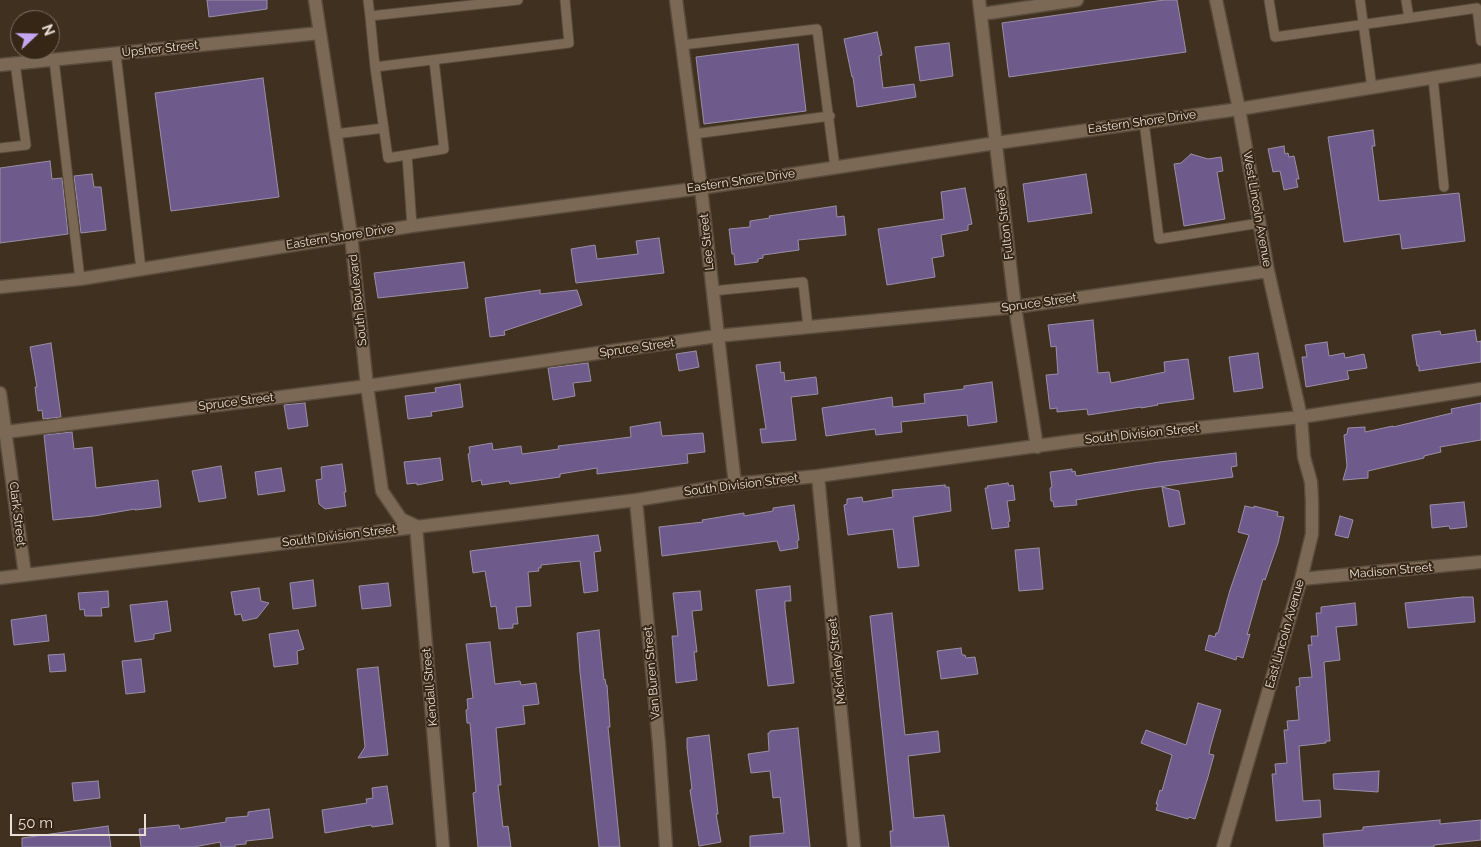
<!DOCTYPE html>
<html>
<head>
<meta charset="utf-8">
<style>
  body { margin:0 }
  #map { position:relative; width:1481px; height:847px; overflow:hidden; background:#40301f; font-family:Raleway,sans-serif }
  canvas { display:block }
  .north { position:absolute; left:10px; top:10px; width:50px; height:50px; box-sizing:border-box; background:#352615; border:1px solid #7d7061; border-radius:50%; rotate:69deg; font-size:14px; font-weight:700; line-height:20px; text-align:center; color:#e9dfd4 }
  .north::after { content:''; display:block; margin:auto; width:18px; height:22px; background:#c4a7f1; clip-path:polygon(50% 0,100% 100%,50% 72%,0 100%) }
  .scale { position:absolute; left:10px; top:814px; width:136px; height:22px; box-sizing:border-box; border:2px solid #e9dfd4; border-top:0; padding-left:6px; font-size:15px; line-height:18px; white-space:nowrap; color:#e9dfd4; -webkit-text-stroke:4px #352615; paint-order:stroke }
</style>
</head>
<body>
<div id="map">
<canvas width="1481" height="847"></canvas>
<div class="north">N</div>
<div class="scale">50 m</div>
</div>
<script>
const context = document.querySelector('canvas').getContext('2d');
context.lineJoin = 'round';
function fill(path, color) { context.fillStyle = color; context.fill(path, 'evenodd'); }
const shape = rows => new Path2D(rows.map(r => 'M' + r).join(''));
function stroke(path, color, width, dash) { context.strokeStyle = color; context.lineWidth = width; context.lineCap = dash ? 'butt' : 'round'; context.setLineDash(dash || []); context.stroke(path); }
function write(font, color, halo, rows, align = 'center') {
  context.font = font + ' Raleway,sans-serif'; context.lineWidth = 4; context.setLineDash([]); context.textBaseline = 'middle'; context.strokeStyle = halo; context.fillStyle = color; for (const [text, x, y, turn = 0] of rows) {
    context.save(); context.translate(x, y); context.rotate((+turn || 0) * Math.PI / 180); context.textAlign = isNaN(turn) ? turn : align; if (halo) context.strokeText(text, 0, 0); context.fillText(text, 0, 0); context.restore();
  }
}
const building = shape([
  [207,0,267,0,267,9,209,17,207,0],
  [1164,0,1177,0,1186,52,1009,77,1002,23,1164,0],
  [877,32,882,55,879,56,883,88,914,84,916,97,857,107,853,77,852,77,844,39,877,32],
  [949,43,953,76,920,81,915,47,949,43],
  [798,44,806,111,704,124,696,57,798,44],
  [263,78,279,197,171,211,155,93,263,78],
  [1373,130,1375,146,1372,146,1379,201,1459,193,1465,241,1402,249,1400,234,1344,242,1328,137,1373,130],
  [1284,146,1285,154,1288,153,1289,157,1294,156,1299,179,1296,179,1298,187,1284,190,1280,171,1273,172,1268,149,1284,146],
  [1191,154,1208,159,1221,157,1223,171,1217,172,1225,219,1184,226,1174,164,1181,163,1191,154],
  [50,161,52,179,62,178,68,234,0,243,0,168,50,161],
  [92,174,94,187,101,187,106,230,81,233,74,176,92,174],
  [1086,174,1092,213,1028,222,1023,184,1086,174],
  [965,188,972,224,968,225,968,230,941,235,944,256,932,258,935,277,887,285,878,229,944,219,941,192,965,188],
  [836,206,837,217,844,216,846,235,798,240,799,250,763,255,763,258,758,259,758,262,735,265,734,254,732,254,729,229,750,227,750,221,770,218,769,216,836,206],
  [659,238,664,273,576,283,571,249,595,245,597,259,638,254,636,241,659,238],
  [464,262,468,288,378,298,374,273,464,262],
  [540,290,540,294,577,290,582,305,504,331,505,335,490,337,485,298,540,290],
  [1093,320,1098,373,1109,372,1111,383,1165,372,1164,362,1188,359,1194,399,1157,404,1158,405,1141,408,1141,407,1088,415,1087,409,1057,412,1057,408,1050,409,1046,375,1058,374,1056,346,1051,347,1048,325,1093,320],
  [1475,330,1477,342,1481,341,1481,362,1419,371,1419,366,1417,366,1412,335,1440,331,1441,335,1475,330],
  [1327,342,1329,356,1344,353,1345,358,1364,354,1367,368,1347,371,1349,379,1306,387,1302,357,1307,357,1305,345,1327,342],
  [51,343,61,417,43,419,42,410,38,411,35,387,37,387,30,347,51,343],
  [696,351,699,367,679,371,676,354,696,351],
  [1258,353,1263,388,1234,392,1229,357,1258,353],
  [780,362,781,373,784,372,785,381,816,377,818,394,791,397,796,440,762,443,760,429,766,429,756,365,780,362],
  [588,363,591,381,573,383,575,396,553,400,548,368,588,363],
  [992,382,997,422,968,426,967,415,901,422,902,432,876,435,875,429,826,436,822,408,892,397,893,407,925,403,924,394,964,389,964,386,992,382],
  [460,384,463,407,431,412,432,416,408,419,405,396,436,392,435,388,460,384],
  [305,403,308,426,288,429,284,405,305,403],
  [1481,403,1481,440,1440,447,1441,452,1424,456,1424,458,1368,471,1368,478,1343,480,1347,466,1344,435,1347,434,1348,428,1365,427,1365,432,1393,426,1393,427,1452,413,1451,409,1481,403],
  [660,422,662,436,703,433,705,452,687,454,688,463,597,474,597,468,560,474,560,477,510,484,509,481,482,485,481,480,472,482,468,454,470,453,469,447,492,443,493,450,521,446,522,454,559,449,558,446,631,437,630,427,660,422],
  [72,432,74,449,92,447,96,488,158,480,161,507,135,510,135,509,94,516,53,520,44,435,72,432],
  [1236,453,1237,466,1231,467,1233,477,1135,490,1076,500,1077,505,1054,507,1053,501,1051,501,1050,488,1052,487,1050,472,1072,469,1072,472,1075,471,1076,476,1159,462,1236,453],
  [440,458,443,480,417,485,417,483,407,484,404,462,440,458],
  [342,464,346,492,344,492,346,506,325,509,319,504,316,480,322,479,321,467,342,464],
  [221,466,226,498,199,502,192,471,221,466],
  [281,468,285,491,258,495,255,472,281,468],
  [1008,483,1009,486,1013,485,1015,500,1007,501,1010,521,1008,522,1009,527,992,529,985,488,988,488,987,486,1008,483],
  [945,485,945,487,949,487,951,511,913,517,919,566,898,568,893,529,848,535,844,505,847,504,847,499,862,497,863,502,893,497,892,490,945,485],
  [1162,487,1179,491,1185,524,1169,527,1162,487],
  [1464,502,1467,527,1450,529,1449,526,1432,528,1430,505,1464,502],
  [794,505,799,540,797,541,798,548,780,551,777,541,662,556,659,527,703,522,702,520,744,513,744,516,773,511,773,508,794,505],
  [1245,506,1254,508,1254,506,1278,512,1277,516,1284,517,1278,543,1265,580,1263,579,1247,635,1250,634,1243,658,1237,656,1236,660,1205,650,1209,635,1215,637,1216,633,1218,633,1230,590,1249,535,1238,532,1245,506],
  [1340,516,1353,520,1348,538,1335,535,1340,516],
  [598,535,601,551,594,552,598,591,584,593,580,561,541,565,541,568,538,568,539,571,528,572,531,606,516,607,518,624,513,624,513,628,499,629,496,606,491,607,485,571,473,573,470,551,598,535],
  [1039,548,1043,589,1019,591,1015,550,1039,548],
  [313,580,316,606,293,609,290,583,313,580],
  [388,583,391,606,362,609,359,586,388,583],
  [790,586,791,601,785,601,785,608,794,683,768,686,756,590,790,586],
  [259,588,261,601,269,603,257,618,243,621,241,614,235,615,231,592,259,588],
  [108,591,109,607,101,608,102,616,85,616,84,609,80,610,78,593,108,591],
  [700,591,702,610,692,611,697,652,694,652,697,680,676,683,672,636,678,636,673,593,700,591],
  [1463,597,1473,597,1475,622,1408,628,1405,603,1463,597],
  [167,601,171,631,154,634,154,639,135,642,130,605,167,601],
  [1355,603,1357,625,1336,627,1340,660,1324,662,1330,741,1326,741,1326,743,1299,746,1303,801,1320,800,1321,817,1276,821,1272,774,1276,774,1275,764,1287,763,1284,730,1288,730,1287,721,1299,720,1296,687,1300,686,1299,678,1312,677,1308,645,1312,645,1311,636,1318,636,1316,613,1321,613,1321,607,1355,603],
  [892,613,905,735,938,731,940,752,908,756,914,818,944,815,949,847,891,847,890,831,893,831,870,616,892,613],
  [46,615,49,641,14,645,11,620,46,615],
  [298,630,304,649,297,651,298,664,274,667,269,634,298,630],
  [599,630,604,680,605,679,606,685,607,685,610,727,608,727,620,847,599,847,580,672,577,633,599,630],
  [490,642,495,684,520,681,521,685,536,683,539,704,523,706,525,724,496,728,501,785,498,785,503,827,508,826,511,847,478,847,473,793,476,792,470,723,467,723,466,710,468,709,467,699,473,698,466,644,490,642],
  [961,648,962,655,965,655,966,658,975,657,978,674,941,679,937,651,961,648],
  [64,654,66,671,50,672,48,655,64,654],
  [141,659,145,692,126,694,122,661,141,659],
  [378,667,388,755,358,758,365,747,357,669,378,667],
  [1198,703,1221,710,1210,748,1209,754,1214,755,1208,777,1195,819,1189,817,1188,819,1156,810,1158,804,1156,804,1160,790,1162,791,1172,755,1141,743,1146,730,1186,745,1198,703],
  [798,728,810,847,750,847,750,836,784,833,780,797,773,798,770,771,751,773,748,754,769,751,768,733,770,733,770,731,798,728],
  [709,735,718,814,716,814,721,842,699,846,690,790,692,789,687,748,687,738,709,735],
  [1379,771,1378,792,1334,789,1333,774,1379,771],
  [98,781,100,798,74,801,72,783,98,781],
  [387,786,393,824,372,827,371,825,325,833,322,810,367,803,366,799,373,798,372,788,387,786],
  [269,809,273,838,246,841,246,844,235,845,235,847,221,847,220,842,194,847,141,847,139,829,179,825,180,829,226,822,226,818,248,816,248,812,269,809],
  [1440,820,1440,824,1481,820,1481,840,1434,845,1434,847,1324,847,1323,834,1363,830,1363,827,1440,820],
  [108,826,111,847,22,847,22,838,108,826]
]);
fill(building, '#6f5b8b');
stroke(building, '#988fa7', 1);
const service = shape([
  [368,0,370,16,518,0],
  [1269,0,1275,37,1409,18,1406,0],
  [1360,0,1372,88],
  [370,16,375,67,569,43,565,0],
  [1409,18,1477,8,1481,41],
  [682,45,817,29,835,167],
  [116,54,141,269],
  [54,60,80,279],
  [375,67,388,158,444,149,434,60],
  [1433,78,1444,187],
  [1144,122,1159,239,1260,223],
  [335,134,384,128],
  [694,134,830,116],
  [0,148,26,145,15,63],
  [407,155,412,226],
  [712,291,803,282,808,327]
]);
const minor = shape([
  [315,0,351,235,367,386,382,491,401,519,416,526,443,847],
  [676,0,701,188,735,484],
  [979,0,1015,307,1037,447],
  [1216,0,1239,109,1268,271,1301,417,1304,457,1311,482,1312,502,1312,534,1301,579,1223,847],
  [982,14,1077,0],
  [0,65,320,33],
  [0,393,25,575],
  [6,432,367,386,717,336,1015,307,1268,271],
  [818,476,854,847],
  [636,500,659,744,666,847],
  [0,578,636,500,735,484,818,476,1073,441,1301,417,1481,389],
  [1301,579,1481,562]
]);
const tertiary = shape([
  [0,287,80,279,412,226,701,188,996,143,1239,109,1481,70]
]);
stroke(service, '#594c3c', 11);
stroke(minor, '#594c3c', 15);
stroke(tertiary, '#594c3c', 15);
stroke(service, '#7b6956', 9);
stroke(minor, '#7b6956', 12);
stroke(tertiary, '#7b6956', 12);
write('12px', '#e9dfd4', '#352615', [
  ["Upsher Street",160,49,-6],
  ["Eastern Shore Drive",1142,122,-8],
  ["Eastern Shore Drive",741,181,-8],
  ["West Lincoln Avenue",1257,209,80],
  ["Fulton Street",1005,224,-97],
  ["Eastern Shore Drive",340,237,-9],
  ["Lee Street",707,242,-96],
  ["South Boulevard",358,300,-96],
  ["Spruce Street",1039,303,-8],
  ["Spruce Street",637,348,-8],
  ["Spruce Street",236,402,-7],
  ["South Division Street",1142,434,-6],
  ["South Division Street",741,485,-7],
  ["Clark Street",17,514,83],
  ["South Division Street",339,536,-7],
  ["Madison Street",1391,571,-5],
  ["East Lincoln Avenue",1285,634,-74],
  ["McKinley Street",837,661,-96],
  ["Van Buren Street",652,673,-95],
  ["Kendall Street",430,687,-95]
]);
</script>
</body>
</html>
